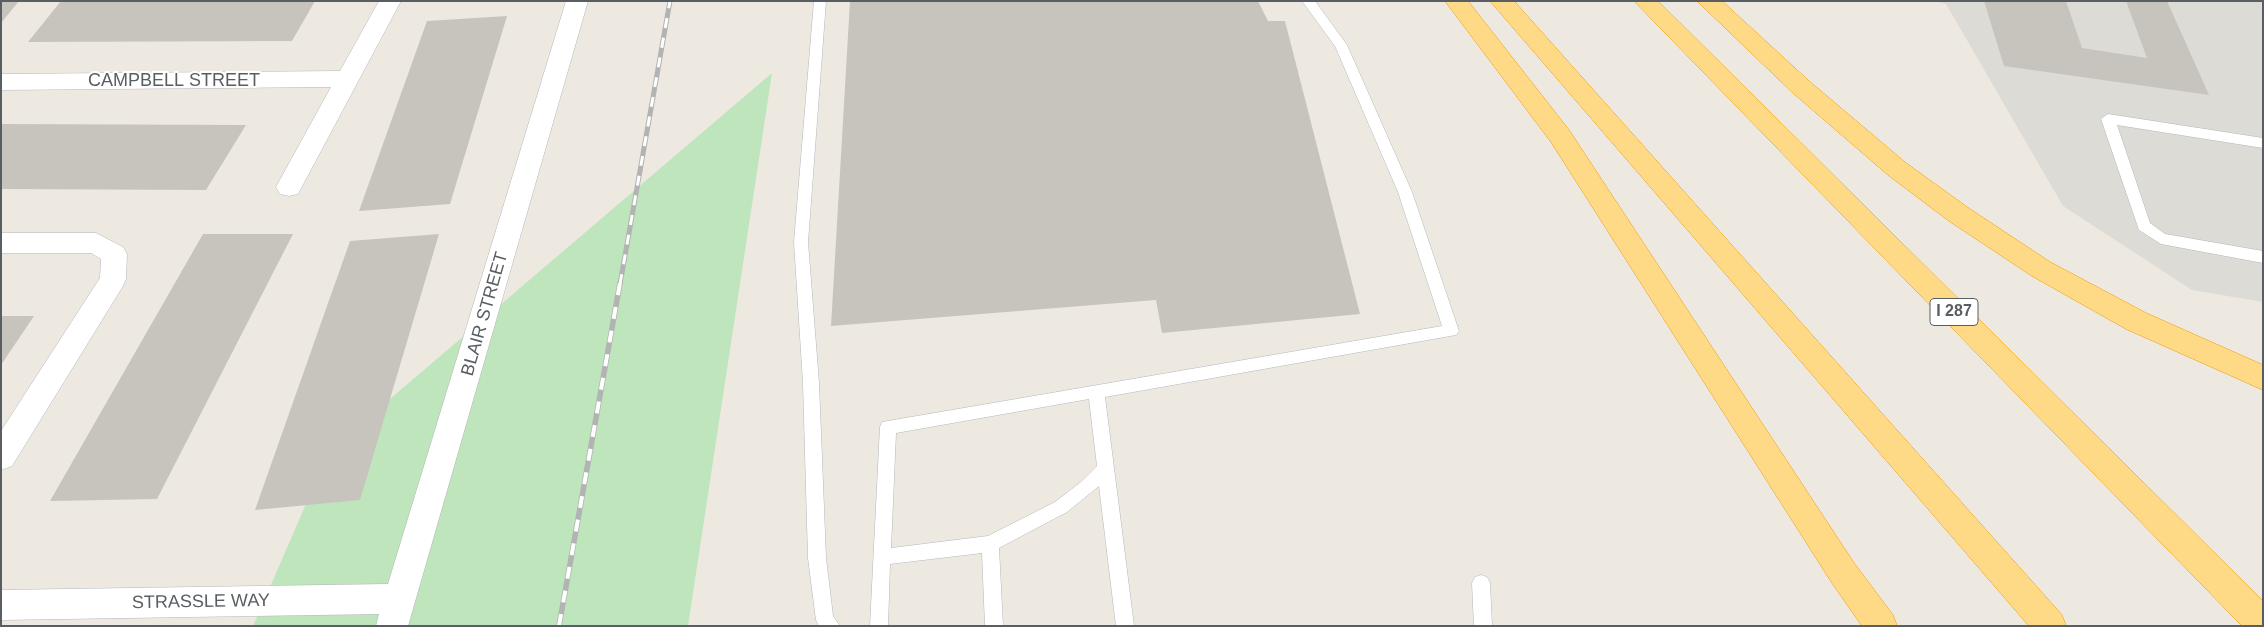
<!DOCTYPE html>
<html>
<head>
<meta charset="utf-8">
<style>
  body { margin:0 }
  #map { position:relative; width:2264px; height:627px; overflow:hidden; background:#ede9e1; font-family:Helvetica,sans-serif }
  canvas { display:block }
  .frame { position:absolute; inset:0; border:2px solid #595e62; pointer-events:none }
</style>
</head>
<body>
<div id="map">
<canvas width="2264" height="627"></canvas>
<div class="frame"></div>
</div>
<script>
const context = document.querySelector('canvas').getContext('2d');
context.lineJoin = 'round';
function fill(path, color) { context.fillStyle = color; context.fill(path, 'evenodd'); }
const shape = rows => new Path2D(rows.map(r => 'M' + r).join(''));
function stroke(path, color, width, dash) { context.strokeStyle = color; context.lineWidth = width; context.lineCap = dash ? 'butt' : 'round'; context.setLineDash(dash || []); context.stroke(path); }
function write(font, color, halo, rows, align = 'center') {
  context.font = font + ' Helvetica,sans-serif'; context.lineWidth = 4; context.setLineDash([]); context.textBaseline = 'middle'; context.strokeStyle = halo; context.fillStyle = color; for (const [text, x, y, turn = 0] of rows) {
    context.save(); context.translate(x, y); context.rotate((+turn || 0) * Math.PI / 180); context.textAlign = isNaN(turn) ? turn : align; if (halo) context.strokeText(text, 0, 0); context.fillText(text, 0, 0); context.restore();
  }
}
fill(shape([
  [1935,1,2263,1,2263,302,2192,290,2063,206,1946,4]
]), '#dddbd5');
fill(shape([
  [772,73,688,626,253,626,329,451]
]), '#bee5bc');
fill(shape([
  [1,1,19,1,1,23],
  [61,1,315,1,292,41,28,42],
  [850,1,1258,1,1268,21,1285,21,1360,314,1162,333,1156,300,831,326],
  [1984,1,2066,1,2082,48,2147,58,2126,1,2167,1,2209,95,2004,66],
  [507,16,450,204,359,211,427,21],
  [1,124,246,125,206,190,1,189],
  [203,234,293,234,157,499,50,501],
  [439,234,360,500,255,510,350,241],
  [1,316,34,316,1,365]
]), '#c7c4be');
const service = shape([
  [814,1,826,1,808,242,819,383,826,558,833,616,840,626,819,626,816,620,808,558,803,383,794,242,814,1],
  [1302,1,1315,1,1347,45,1412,192,1459,331,1456,335,1105,397,1134,626,1116,626,1099,486,1067,512,999,548,1003,626,985,626,982,553,890,564,888,626,870,626,880,427,882,422,1442,326,1398,192,1335,46,1302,1],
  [1089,399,1097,466,1081,482,1055,502,988,536,891,548,896,433,1089,399],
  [2108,114,2263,138,2263,148,2117,125,2150,223,2165,234,2263,251,2263,263,2161,244,2139,230,2101,119,2108,114],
  [1481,575,1487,577,1490,583,1492,626,1474,626,1472,583,1475,577,1481,575]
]);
const minor = shape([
  [379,1,401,1,298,194,289,196,280,194,276,187,331,87,1,90,1,74,340,71,379,1],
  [566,1,588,1,408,626,376,626,379,614,1,620,1,590,388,584,566,1],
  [1,233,96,233,123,247,127,254,126,279,123,286,12,466,1,470,1,431,100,278,101,259,91,253,1,253,1,233]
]);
const motorway = shape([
  [1445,1,1468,1,1569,130,1854,563,1893,615,1897,626,1862,626,1832,583,1551,142,1445,1],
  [1490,1,1514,1,2062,615,2066,626,2029,626,1490,1],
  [1634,1,1658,1,2263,601,2263,626,2242,626,1634,1],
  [1697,1,1722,1,1809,81,1906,163,1967,207,2050,262,2146,313,2263,365,2263,390,2126,329,2032,276,1949,221,1888,175,1793,93,1697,1]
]);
stroke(service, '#b4b7bc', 1);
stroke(minor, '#b4b7bc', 1);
stroke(motorway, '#ed9700', 1);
fill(service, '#fff');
fill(minor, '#fff');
fill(motorway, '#feda87');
const railFar1 = shape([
  [620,284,670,1]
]);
const rail = shape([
  [559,626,620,283]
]);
stroke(railFar1, '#b2b3b3', 5);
stroke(rail, '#b2b3b3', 5.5);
stroke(railFar1, '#fff', 3, [10]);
stroke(rail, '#fff', 4, [12]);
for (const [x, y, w] of [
  [1954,312,48]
]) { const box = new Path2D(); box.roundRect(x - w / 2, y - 13.5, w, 27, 4); context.fillStyle = '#fff'; context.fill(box); stroke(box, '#595e62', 1); }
write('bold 16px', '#595e62', null, [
  ["I 287",1954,312]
]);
write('18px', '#595e62', '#fff', [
  ["CAMPBELL STREET",174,81],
  ["BLAIR STREET",485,314,-74],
  ["STRASSLE WAY",201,602,-1]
]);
</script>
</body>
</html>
